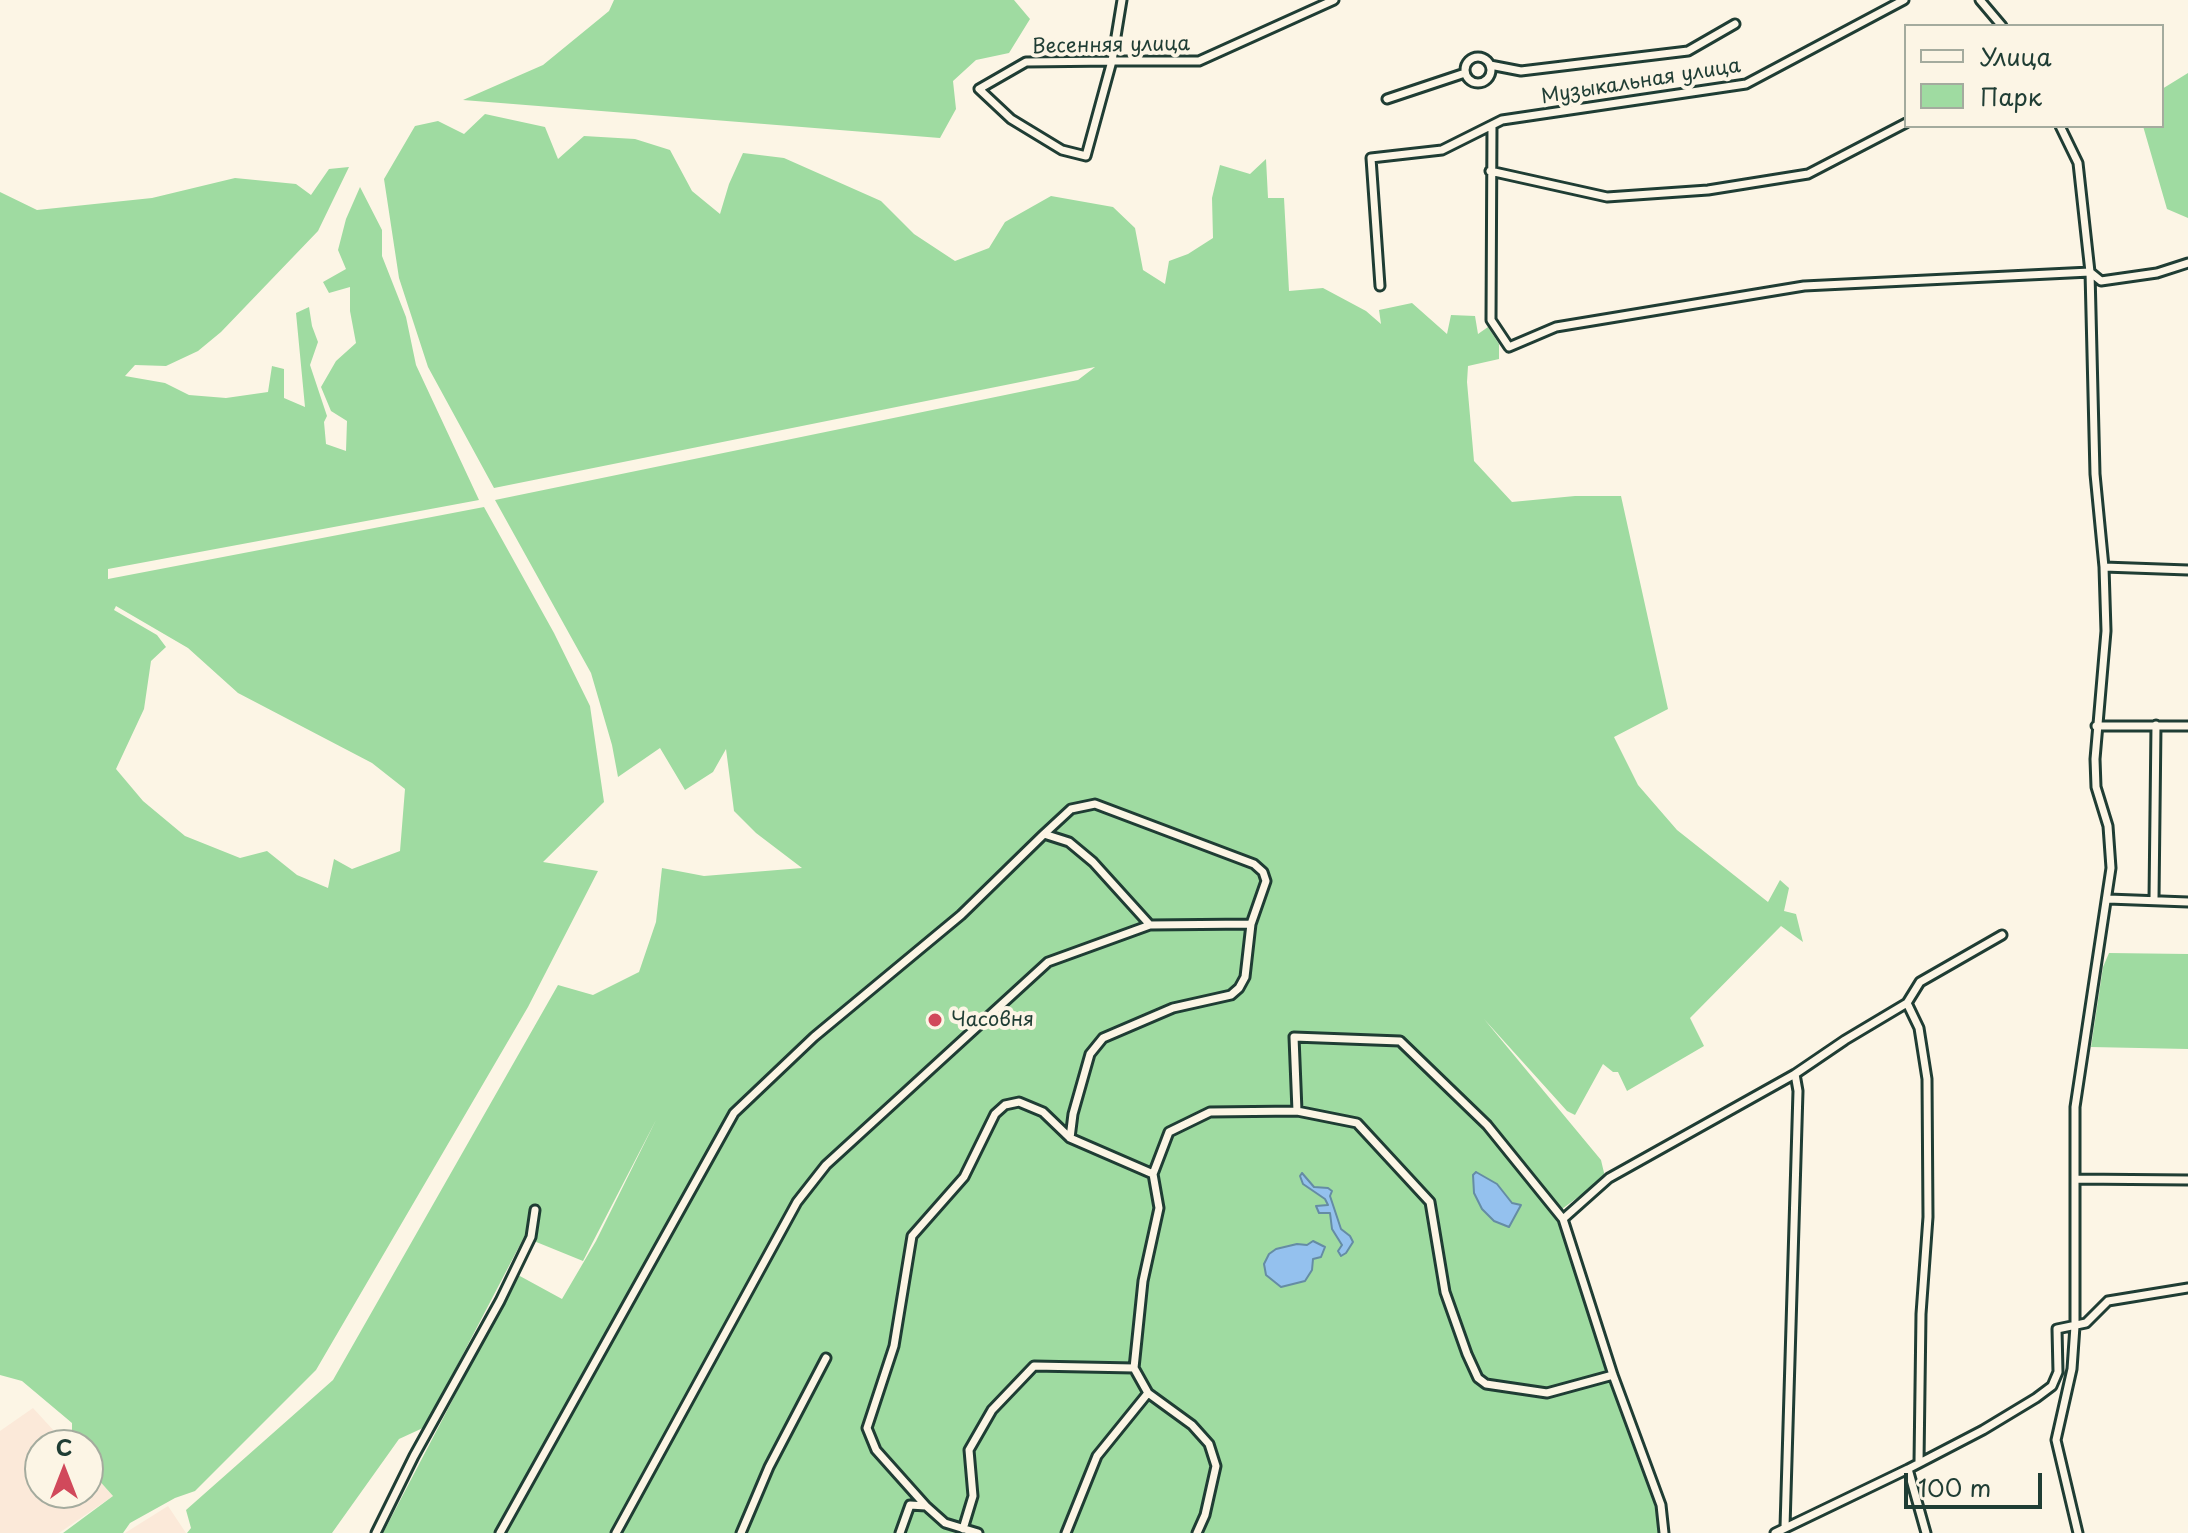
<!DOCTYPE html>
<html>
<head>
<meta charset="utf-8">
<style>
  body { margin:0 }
  #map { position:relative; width:2188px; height:1533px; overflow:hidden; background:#fcf5e5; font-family:"Playpen Sans",sans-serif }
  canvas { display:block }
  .legend { position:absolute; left:1904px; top:24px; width:260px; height:104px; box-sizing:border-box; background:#fcf5e5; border:2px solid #a4ab9e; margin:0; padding:10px 14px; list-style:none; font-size:24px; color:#1f3d34 }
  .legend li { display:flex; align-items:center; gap:16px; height:40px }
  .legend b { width:40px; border:2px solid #a4ab9e }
  .north { position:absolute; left:24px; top:1429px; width:80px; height:80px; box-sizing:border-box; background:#fcf5e5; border:2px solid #a4ab9e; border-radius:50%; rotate:0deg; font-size:22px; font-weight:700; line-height:32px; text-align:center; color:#1f3d34 }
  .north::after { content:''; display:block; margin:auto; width:28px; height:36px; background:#d1495b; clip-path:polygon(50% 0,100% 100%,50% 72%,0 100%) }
  .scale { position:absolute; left:1904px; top:1473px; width:138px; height:36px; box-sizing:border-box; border:4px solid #1f3d34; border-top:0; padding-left:10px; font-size:24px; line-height:28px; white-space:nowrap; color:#1f3d34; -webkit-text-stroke:6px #fcf5e5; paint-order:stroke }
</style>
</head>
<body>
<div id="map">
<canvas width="2188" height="1533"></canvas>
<ul class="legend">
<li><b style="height:10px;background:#fcf5e5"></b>Улица</li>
<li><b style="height:22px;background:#9fdba1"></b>Парк</li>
</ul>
<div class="north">С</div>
<div class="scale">100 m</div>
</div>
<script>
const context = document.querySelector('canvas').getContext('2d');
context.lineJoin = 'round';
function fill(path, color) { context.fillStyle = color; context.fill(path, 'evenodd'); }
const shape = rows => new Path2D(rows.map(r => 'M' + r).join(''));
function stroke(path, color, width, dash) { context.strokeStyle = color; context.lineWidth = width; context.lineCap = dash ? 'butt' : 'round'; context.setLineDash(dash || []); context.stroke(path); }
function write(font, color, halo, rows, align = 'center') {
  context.font = font + ' "Playpen Sans",sans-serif'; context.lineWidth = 8; context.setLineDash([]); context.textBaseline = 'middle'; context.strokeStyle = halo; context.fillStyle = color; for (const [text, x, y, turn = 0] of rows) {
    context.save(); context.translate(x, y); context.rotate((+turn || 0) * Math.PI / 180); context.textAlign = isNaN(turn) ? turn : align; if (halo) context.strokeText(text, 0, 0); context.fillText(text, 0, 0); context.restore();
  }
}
fill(shape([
  [33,1408,67,1445,40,1445,40,1493,88,1493,88,1468,113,1496,59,1533,0,1533,0,1431],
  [168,1506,186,1533,125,1533]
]), '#fbe9d9');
fill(shape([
  [614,0,1014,0,1030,19,1009,53,976,60,953,81,956,109,940,138,463,100,543,65,609,11],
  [2188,73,2188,218,2167,209,2143,126,2162,126,2162,89],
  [485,114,545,127,558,159,584,136,635,139,670,150,692,191,720,214,729,184,743,153,784,158,881,201,914,234,955,261,989,248,1005,222,1051,196,1113,207,1135,228,1143,270,1165,284,1169,261,1188,254,1213,238,1212,198,1220,165,1250,174,1266,159,1268,198,1284,198,1289,291,1323,288,1366,311,1381,324,1379,310,1412,303,1447,334,1451,315,1475,316,1478,334,1488,327,1499,344,1499,359,1468,366,1467,382,1474,461,1512,502,1575,496,1621,496,1668,709,1614,737,1638,785,1677,830,1768,902,1780,880,1789,888,1784,911,1796,914,1803,942,1781,926,1690,1018,1704,1046,1627,1091,1618,1072,1613,1072,1603,1064,1575,1115,1567,1111,1484,1019,1601,1160,1605,1177,1562,1209,1660,1502,1661,1533,383,1533,518,1275,562,1299,596,1241,656,1120,583,1261,524,1237,425,1427,399,1439,332,1533,187,1533,191,1528,186,1510,333,1380,558,985,593,995,639,972,656,922,662,868,704,876,802,868,756,833,734,811,726,749,713,772,685,790,660,748,618,777,612,745,591,673,495,500,1078,380,1095,367,494,488,428,367,399,278,384,179,415,126,438,121,464,134],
  [349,167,318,231,221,332,198,351,166,366,135,365,125,376,165,383,189,395,226,398,268,392,272,366,284,369,284,398,305,407,296,313,309,307,312,326,318,342,310,365,327,416,324,422,326,444,346,451,347,421,331,411,321,387,336,361,356,343,350,311,350,287,329,293,323,282,346,269,338,250,346,219,360,187,382,230,382,256,406,317,416,365,479,500,108,569,108,579,484,507,554,633,590,706,604,802,543,862,598,871,528,1007,316,1370,195,1491,175,1498,130,1523,123,1533,63,1533,113,1496,88,1468,88,1445,72,1445,72,1423,22,1381,0,1375,0,192,37,210,152,198,235,178,296,184,311,195,329,169],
  [116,606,188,648,238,693,372,763,405,789,400,851,352,869,334,859,328,888,297,875,267,851,240,858,185,836,143,801,116,769,144,709,151,661,166,647,157,635,114,610],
  [2109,953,2188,954,2188,1049,2091,1047,2103,967]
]), '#9fdba1');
const water = shape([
  [1476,1172,1497,1184,1512,1203,1521,1205,1509,1227,1494,1221,1482,1209,1474,1193,1473,1175,1476,1172],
  [1302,1173,1314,1187,1328,1188,1332,1191,1330,1196,1341,1229,1350,1236,1353,1242,1346,1253,1341,1256,1338,1251,1342,1245,1332,1229,1330,1213,1319,1213,1316,1206,1328,1205,1325,1199,1303,1184,1300,1176,1302,1173],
  [1313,1241,1325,1247,1321,1257,1313,1259,1312,1270,1305,1281,1281,1287,1266,1275,1264,1264,1269,1254,1276,1249,1297,1244,1307,1245,1313,1241]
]);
fill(water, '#94c1ee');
stroke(water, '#658ca4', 2);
const minor = shape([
  [1122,0,1112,61,1086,156,1062,150,1011,119,979,89,1026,62,1112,61,1199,61,1334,0],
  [1980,0,2002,26],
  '1465 70a13 13 0 1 1 26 0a13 13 0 1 1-26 0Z',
  [1490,65,1521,71,1688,51,1735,24],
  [1387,99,1465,73],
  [1492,125,1491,320,1509,347,1556,327,1804,286,2090,272,2101,281,2157,273,2188,263],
  [2060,126,2078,163,2090,272,2095,474,2104,567,2106,631,2095,759,2096,787,2108,826,2111,868,2075,1107,2075,1326,2072,1369,2056,1440,2078,1533],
  [1490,171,1607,197,1708,190,1808,174,1906,123],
  [1380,286,1371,158,1442,150,1502,120,1746,84,1904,0],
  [2104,567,2188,570],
  [2096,726,2188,726],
  [1044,834,1071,809,1095,804,1254,864,1263,872,1266,881,1251,924,1245,977,1239,988,1231,995,1173,1008,1103,1038,1090,1054,1073,1114,1070,1138],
  [2108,899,2188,902],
  [2154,899,2156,725],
  [1907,1003,1919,1028,1927,1079,1928,1217,1921,1314,1919,1462],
  [1297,1111,1294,1037,1400,1041,1487,1125,1563,1219,1613,1375,1661,1505,1664,1533],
  [2075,1179,2188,1180],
  [1563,1219,1609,1178,1795,1074,1845,1040,1907,1003,1920,982,2002,935],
  [1908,1469,1926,1533],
  [926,1506,945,1523,978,1533],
  [1785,1527,1798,1091,1795,1074],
  [963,1529,973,1496,969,1450,992,1410,1034,1366,1134,1368],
  [376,1533,414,1456,500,1301,531,1237,535,1210],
  [500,1533,734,1113,814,1037,961,915,1044,834,1069,842,1093,862,1150,925],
  [616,1533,797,1202,826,1165,1048,962,1150,925,1251,924],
  [741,1533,769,1467,826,1358],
  [900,1533,910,1505,926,1506,876,1450,867,1428,894,1346,912,1236,964,1177,995,1114,1005,1105,1019,1102,1043,1112,1070,1138,1153,1174],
  [1066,1533,1097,1456,1148,1393],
  [1197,1533,1205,1515,1216,1466,1209,1444,1192,1425,1148,1393,1134,1368,1143,1281,1159,1208,1153,1174,1169,1132,1210,1112,1297,1111,1357,1123,1430,1202,1445,1292,1467,1354,1478,1378,1486,1384,1547,1393,1613,1375],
  [1775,1533,1908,1469,1983,1430,2036,1398,2052,1386,2058,1372,2057,1329,2086,1323,2108,1301,2188,1288]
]);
stroke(minor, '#1f3d34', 13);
stroke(minor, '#fcf5e5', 7);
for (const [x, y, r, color] of [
  [935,1020,8,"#d1495b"]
]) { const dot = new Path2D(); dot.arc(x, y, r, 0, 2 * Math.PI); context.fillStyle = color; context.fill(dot); stroke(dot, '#fcf5e5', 3); }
write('20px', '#1f3d34', '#fcf5e5', [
  ["Весенняя улица",1111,46,-1],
  ["Музыкальная улица",1641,82,-9]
]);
write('20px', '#1f3d34', '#fcf5e5', [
  ["Часовня",951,1020]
], 'left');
</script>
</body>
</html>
